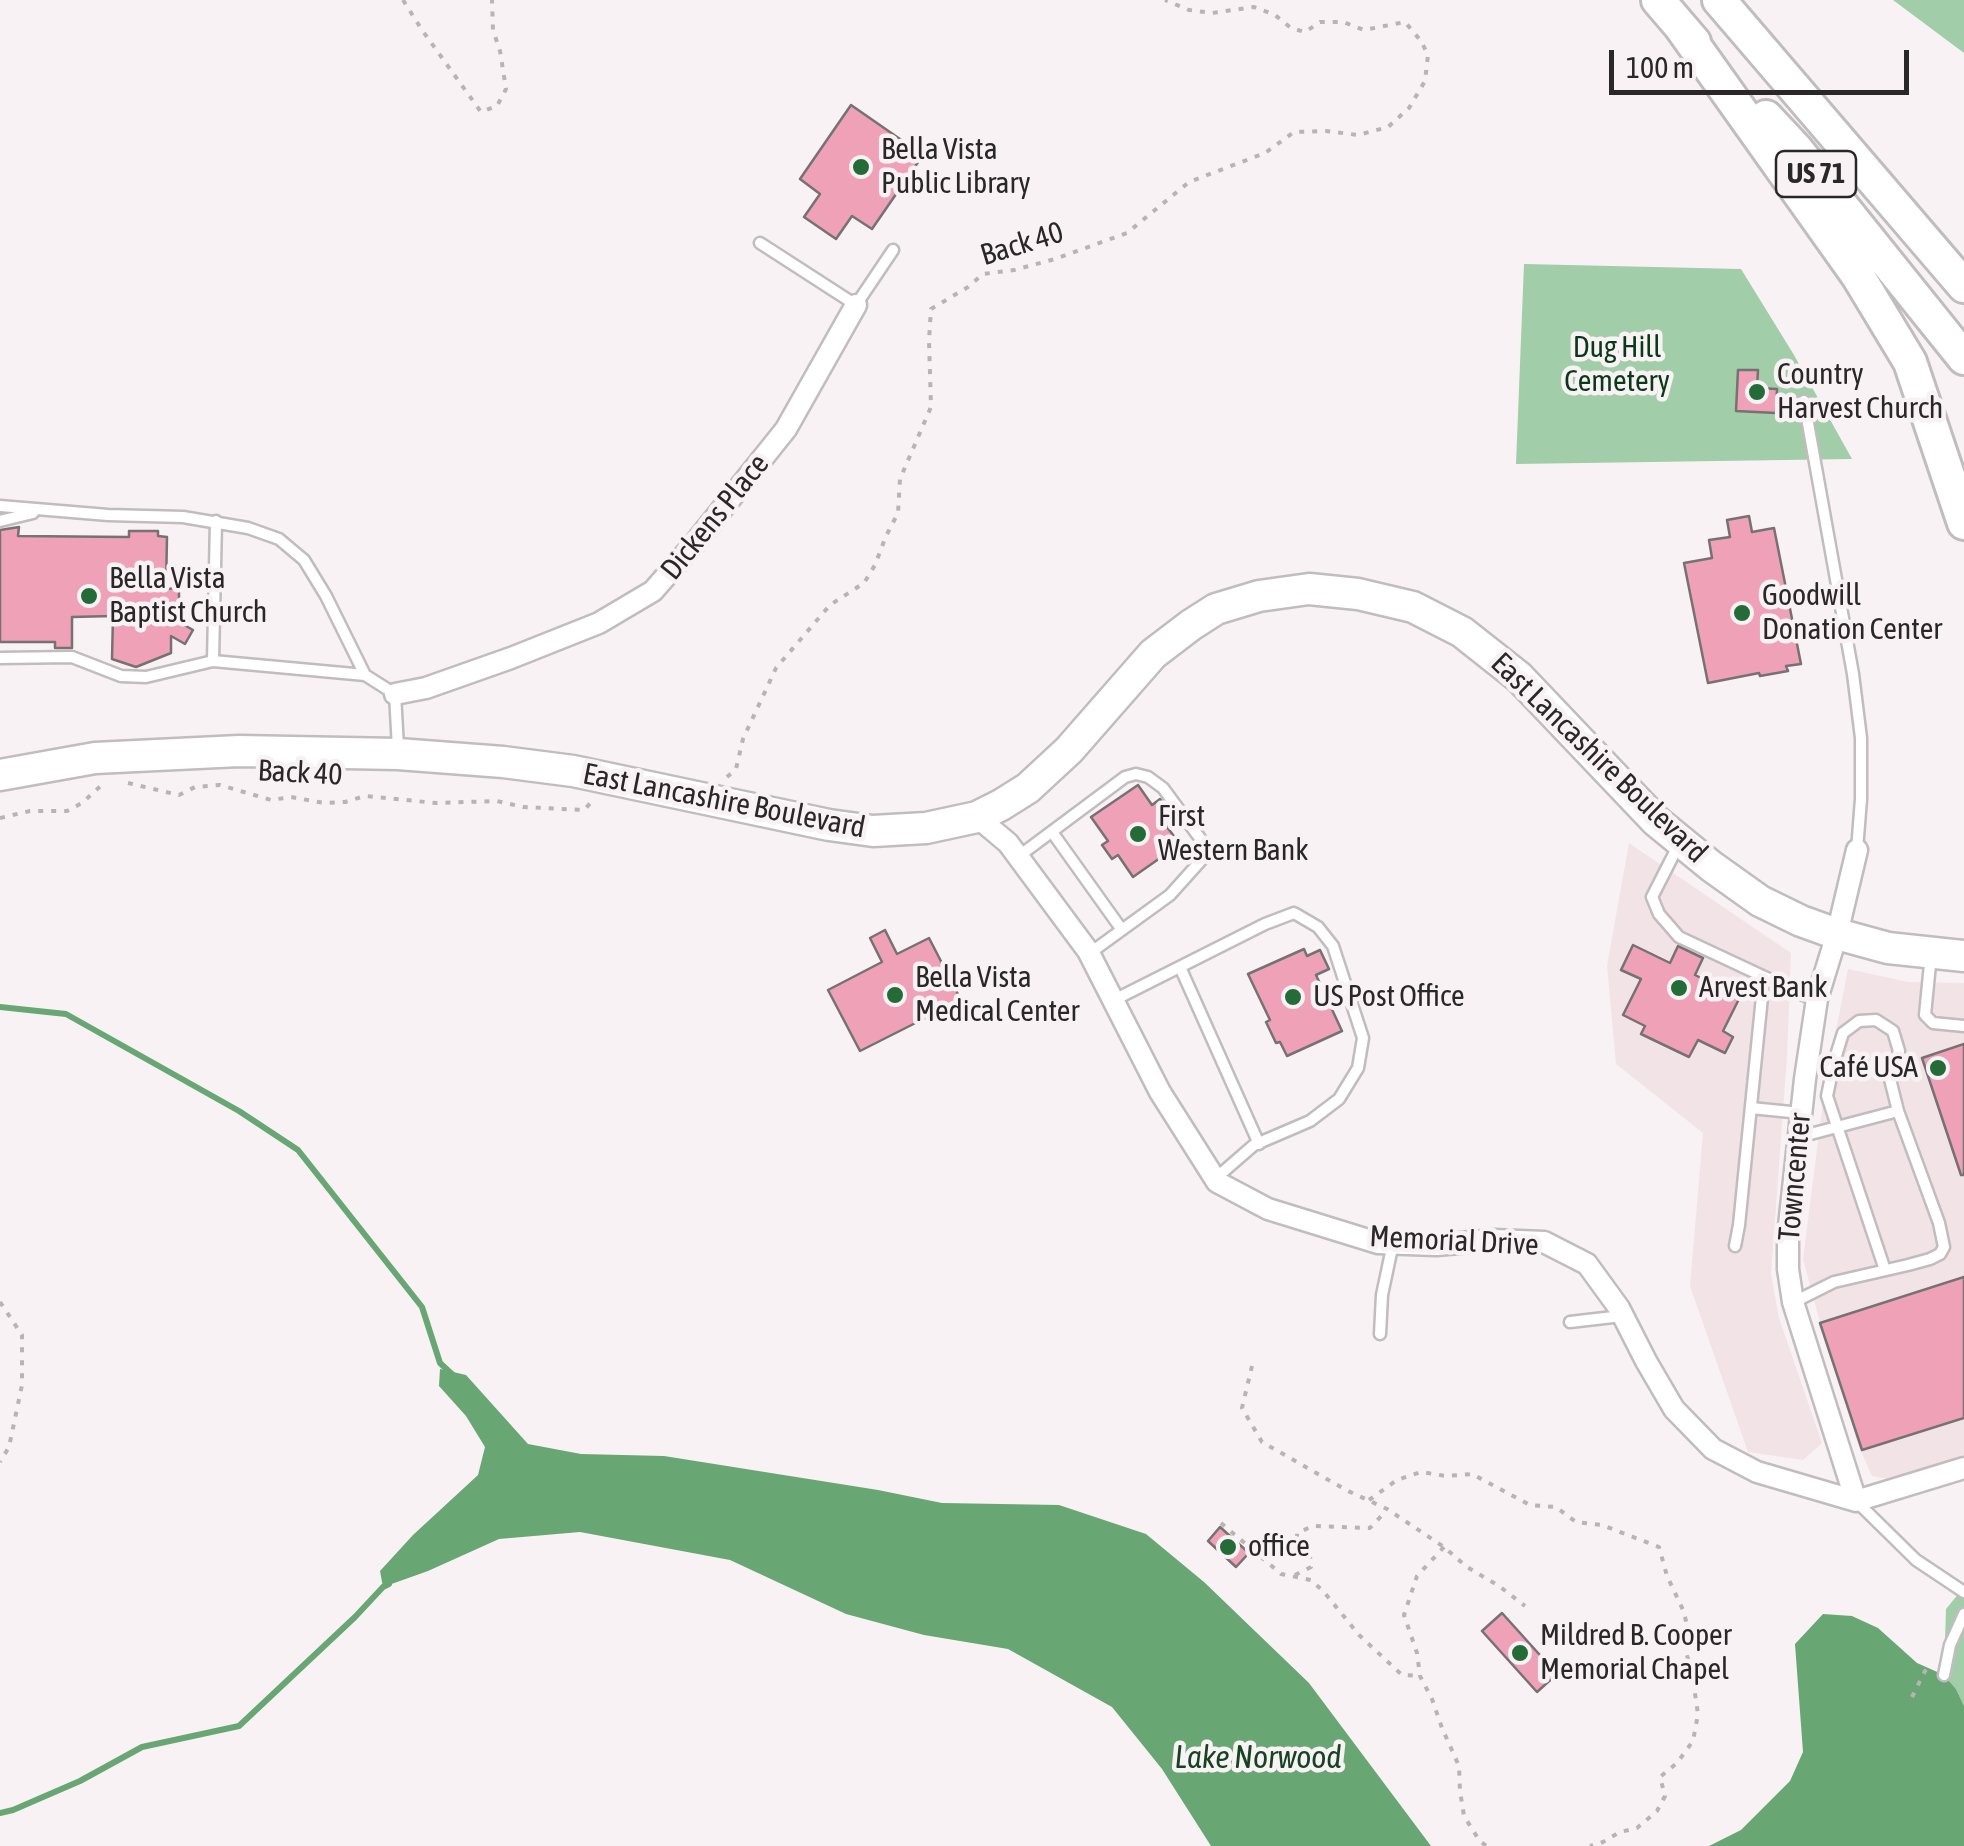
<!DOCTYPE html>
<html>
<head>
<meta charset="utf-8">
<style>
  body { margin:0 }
  #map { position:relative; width:1964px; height:1846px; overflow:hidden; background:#f8f2f4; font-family:"Asap Condensed",sans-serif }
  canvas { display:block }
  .scale { position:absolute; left:1609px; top:50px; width:300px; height:45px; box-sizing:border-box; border:5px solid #2a2728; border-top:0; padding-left:12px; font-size:30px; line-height:35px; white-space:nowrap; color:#2a2728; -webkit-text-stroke:8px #f8f2f4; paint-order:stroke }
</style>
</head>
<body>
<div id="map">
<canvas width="1964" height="1846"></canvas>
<div class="scale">100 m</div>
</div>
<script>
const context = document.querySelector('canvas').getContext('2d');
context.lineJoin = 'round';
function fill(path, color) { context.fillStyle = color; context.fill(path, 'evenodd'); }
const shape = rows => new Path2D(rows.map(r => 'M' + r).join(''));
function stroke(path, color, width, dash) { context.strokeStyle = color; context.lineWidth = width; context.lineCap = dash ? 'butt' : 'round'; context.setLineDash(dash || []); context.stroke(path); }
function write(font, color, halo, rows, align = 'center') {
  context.font = font + ' "Asap Condensed",sans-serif'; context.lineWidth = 9; context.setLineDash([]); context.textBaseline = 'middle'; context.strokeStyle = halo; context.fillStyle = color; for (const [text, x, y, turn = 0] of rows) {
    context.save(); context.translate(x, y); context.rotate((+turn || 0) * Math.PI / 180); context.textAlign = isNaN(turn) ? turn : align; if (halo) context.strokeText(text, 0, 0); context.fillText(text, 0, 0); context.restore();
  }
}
fill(shape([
  [1629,843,1791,953,1787,1057,1771,1274,1779,1318,1822,1443,1803,1460,1748,1452,1690,1286,1703,1133,1616,1064,1607,966],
  [1848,969,1908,982,1964,983,1964,1456,1888,1479,1872,1476,1859,1447,1818,1315,1803,1259,1825,1087]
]), '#f2e3e7');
fill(shape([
  [1893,0,1964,0,1964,53],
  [1524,264,1741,269,1794,355,1852,459,1516,464],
  [1964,1587,1964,1706,1956,1689,1944,1675,1946,1609]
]), '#a1cda8');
fill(shape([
  [440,1369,466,1375,528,1444,581,1454,664,1456,878,1490,942,1503,1059,1505,1146,1534,1204,1582,1309,1683,1431,1846,1211,1846,1162,1769,1112,1707,1008,1649,924,1635,846,1614,730,1560,580,1532,499,1539,428,1571,383,1587,380,1571,413,1535,478,1475,485,1447,466,1416,439,1386],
  [1823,1614,1852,1616,1878,1628,1917,1663,1944,1675,1956,1689,1964,1706,1964,1846,1709,1846,1741,1830,1790,1781,1803,1752,1795,1644]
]), '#68a674');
stroke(shape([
  [0,1007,66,1014,239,1111,298,1150,422,1307,440,1363,455,1377],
  [0,1813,13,1810,80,1781,142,1747,239,1726,355,1617,383,1587,389,1584]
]), '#68a674', 6);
const building = shape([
  [851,105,923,155,872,229,852,216,836,239,804,217,820,194,800,179,851,105],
  [1738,370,1758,370,1757,388,1777,389,1776,413,1736,411,1738,370],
  [1749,516,1752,532,1774,528,1801,664,1786,666,1788,671,1760,676,1759,673,1708,683,1684,563,1712,558,1709,540,1730,537,1727,520,1749,516],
  [19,527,18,536,129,537,129,531,158,531,158,536,167,537,166,589,179,588,179,622,193,630,185,644,171,636,171,653,136,667,112,659,113,616,72,617,72,648,55,648,55,642,0,642,0,530,19,527],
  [1138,785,1152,805,1160,799,1176,821,1167,827,1180,844,1133,877,1118,855,1112,859,1102,845,1108,841,1091,817,1138,785],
  [885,930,897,954,929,938,961,1000,860,1051,828,990,882,962,870,938,885,930],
  [1633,945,1670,963,1678,946,1703,958,1695,975,1740,997,1723,1031,1733,1037,1725,1053,1698,1040,1689,1057,1641,1034,1645,1026,1623,1015,1641,979,1621,970,1633,945],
  [1304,949,1307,956,1320,950,1329,969,1316,975,1342,1031,1287,1056,1280,1042,1276,1043,1266,1022,1270,1020,1248,974,1304,949],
  [1964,1044,1964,1175,1961,1175,1922,1058,1964,1044],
  [1964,1277,1964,1418,1862,1450,1820,1323,1964,1277],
  [1220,1527,1249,1553,1236,1567,1208,1541,1220,1527],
  [1502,1613,1557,1674,1537,1692,1482,1631,1502,1613]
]);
fill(building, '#efa1b8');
stroke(building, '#767172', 2.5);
const lane = shape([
  [760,243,856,305,893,250],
  [1804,401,1853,674,1861,738,1861,799,1857,850],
  [0,506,108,515,183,517,248,528,279,539,304,560,326,596,365,675,395,694,398,748],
  [0,521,33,513],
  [216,521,213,661,365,675],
  [0,658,72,657,121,676,146,677,213,661],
  [1052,832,1122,930],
  [1678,846,1652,897,1659,914,1679,937,1816,1001],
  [1019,856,1125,777,1136,774,1148,777,1163,788,1202,841,1205,856,1170,895,1090,953],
  [1931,954,1925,1015,1933,1023,1964,1026],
  [1180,967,1259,1144],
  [1114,1000,1265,924,1294,913,1318,927,1333,946,1363,1038,1358,1068,1339,1099,1310,1121,1254,1145,1216,1178],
  [1751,1108,1801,1113],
  [1799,1137,1898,1111],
  [1735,1246,1739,1225,1764,977],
  [1794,1302,1834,1282,1908,1265,1930,1259,1940,1254,1944,1247,1939,1223,1898,1111,1890,1079,1899,1051,1893,1031,1876,1020,1859,1021,1843,1033,1834,1062,1827,1096,1885,1270],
  [1570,1322,1622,1316],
  [1380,1334,1382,1295,1393,1243],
  [1856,1501,1916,1560,1964,1592],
  [1944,1675,1950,1645,1964,1614]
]);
const street = shape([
  [395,694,426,688,511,658,599,623,653,591,695,543,786,429,856,305],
  [977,817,1008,843,1088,951,1160,1092,1217,1182,1268,1209,1378,1243,1436,1245,1494,1240,1544,1242,1587,1264,1619,1308,1646,1361,1674,1409,1713,1449,1757,1472,1856,1501,1964,1468],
  [1856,1501,1793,1302,1788,1269,1788,1235,1805,1079,1817,999,1837,934,1857,850]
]);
const secondary = shape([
  [0,775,95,758,239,751,398,754,503,762,573,771,829,825,873,831,926,828,977,817,1001,805,1028,788,1069,750,1153,654,1191,625,1216,609,1259,596,1309,589,1358,594,1413,607,1462,632,1519,677,1656,821,1711,866,1760,901,1801,921,1837,934,1888,948,1964,956]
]);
const primary = shape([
  [1658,0,1694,42],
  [1719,0,1964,286],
  [1681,27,1858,276,1910,362,1964,523],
  [1766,117,1796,149,1964,358]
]);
stroke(lane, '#c1bcbd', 15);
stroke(street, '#c1bcbd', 25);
stroke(secondary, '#c1bcbd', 35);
stroke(primary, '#c1bcbd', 38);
stroke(shape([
  [403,0,422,30,481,112,497,106,506,89,500,51,493,30,492,0],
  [727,777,736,769,743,739,776,668,830,605,864,583,875,565,886,536,898,513,900,479,931,407,929,340,931,309,968,287,983,274,1014,270,1055,259,1127,233,1189,182,1265,153,1294,132,1326,131,1358,135,1388,127,1409,108,1425,81,1428,55,1421,41,1405,22,1364,30,1343,22,1320,22,1305,32,1291,28,1275,15,1254,7,1212,13,1189,10,1165,0],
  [128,783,179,795,195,787,220,785,271,800,291,797,324,803,345,802,365,796,436,803,497,801,523,807,584,810,594,799],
  [0,818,30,811,67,811,82,803,104,783],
  [0,1302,22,1335,22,1385,9,1447,0,1462],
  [1252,1366,1242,1408,1262,1442,1346,1490,1387,1509,1444,1547,1467,1567,1499,1586,1525,1606],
  [1369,1500,1397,1480,1421,1472,1446,1476,1472,1474,1530,1505,1556,1507,1576,1522,1602,1525,1659,1547,1667,1576,1684,1612,1688,1631,1686,1652,1692,1673,1698,1714,1693,1741,1677,1763,1660,1777,1665,1796,1657,1811,1637,1828,1620,1832,1603,1842,1590,1846],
  [1221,1523,1281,1574,1311,1580,1324,1592,1359,1635,1402,1675,1420,1676],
  [1444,1547,1417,1576,1404,1615,1417,1653,1420,1676,1432,1699,1442,1728,1459,1766,1460,1791,1464,1816,1479,1840,1486,1846],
  [1295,1575,1311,1567,1310,1556,1297,1544,1297,1533,1313,1526,1370,1528,1386,1511],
  [1912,1697,1929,1663]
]), '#b8b3b5', 4, [5, 8]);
stroke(lane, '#fff', 10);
stroke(street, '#fff', 20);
stroke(secondary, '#fff', 30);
stroke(primary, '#fff', 32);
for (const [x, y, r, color] of [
  [861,167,10,"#246b37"],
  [1757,392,10,"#246b37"],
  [89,596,10,"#246b37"],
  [1742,613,10,"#246b37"],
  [1138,834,10,"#246b37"],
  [1679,988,10,"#246b37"],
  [895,995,10,"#246b37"],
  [1293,997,10,"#246b37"],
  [1938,1068,10,"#246b37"],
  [1228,1547,10,"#246b37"],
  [1520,1653,10,"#246b37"]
]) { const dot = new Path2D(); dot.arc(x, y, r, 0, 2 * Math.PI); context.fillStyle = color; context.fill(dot); stroke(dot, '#f8f2f4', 4); }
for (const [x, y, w] of [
  [1816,174,80]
]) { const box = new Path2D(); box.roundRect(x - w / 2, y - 23, w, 46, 8); context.fillStyle = '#f8f2f4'; context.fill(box); stroke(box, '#2a2728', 2.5); }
write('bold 28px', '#2a2728', null, [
  ["US 71",1816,174]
]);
write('30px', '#2a2728', '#f8f2f4', [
  ["Bella Vista",881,150],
  ["Public Library",881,184],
  ["Country",1777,375],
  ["Harvest Church",1777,409],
  ["Bella Vista",109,579],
  ["Baptist Church",109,613],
  ["Goodwill",1762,596],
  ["Donation Center",1762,630],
  ["First",1158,817],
  ["Western Bank",1158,851],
  ["Bella Vista",915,978],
  ["Medical Center",915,1012],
  ["Arvest Bank",1699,988],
  ["US Post Office",1313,997],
  ["Café USA",1918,1068,"right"],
  ["office",1248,1547],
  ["Mildred B. Cooper",1540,1636],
  ["Memorial Chapel",1540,1670]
], 'left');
write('30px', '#2a2728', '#f8f2f4', [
  ["Back 40",1022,244,-17],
  ["Dickens Place",715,517,-51],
  ["East Lancashire Boulevard",1599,758,44],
  ["Back 40",300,773,3],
  ["East Lancashire Boulevard",724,801,11],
  ["Towncenter",1795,1177,-85],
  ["Memorial Drive",1454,1241,3]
]);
write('30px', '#093918', '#f8f2f4', [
  ["Dug Hill",1617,348],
  ["Cemetery",1617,382]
]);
write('italic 32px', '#164422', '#f8f2f4', [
  ["Lake Norwood",1258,1758]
]);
</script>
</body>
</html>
